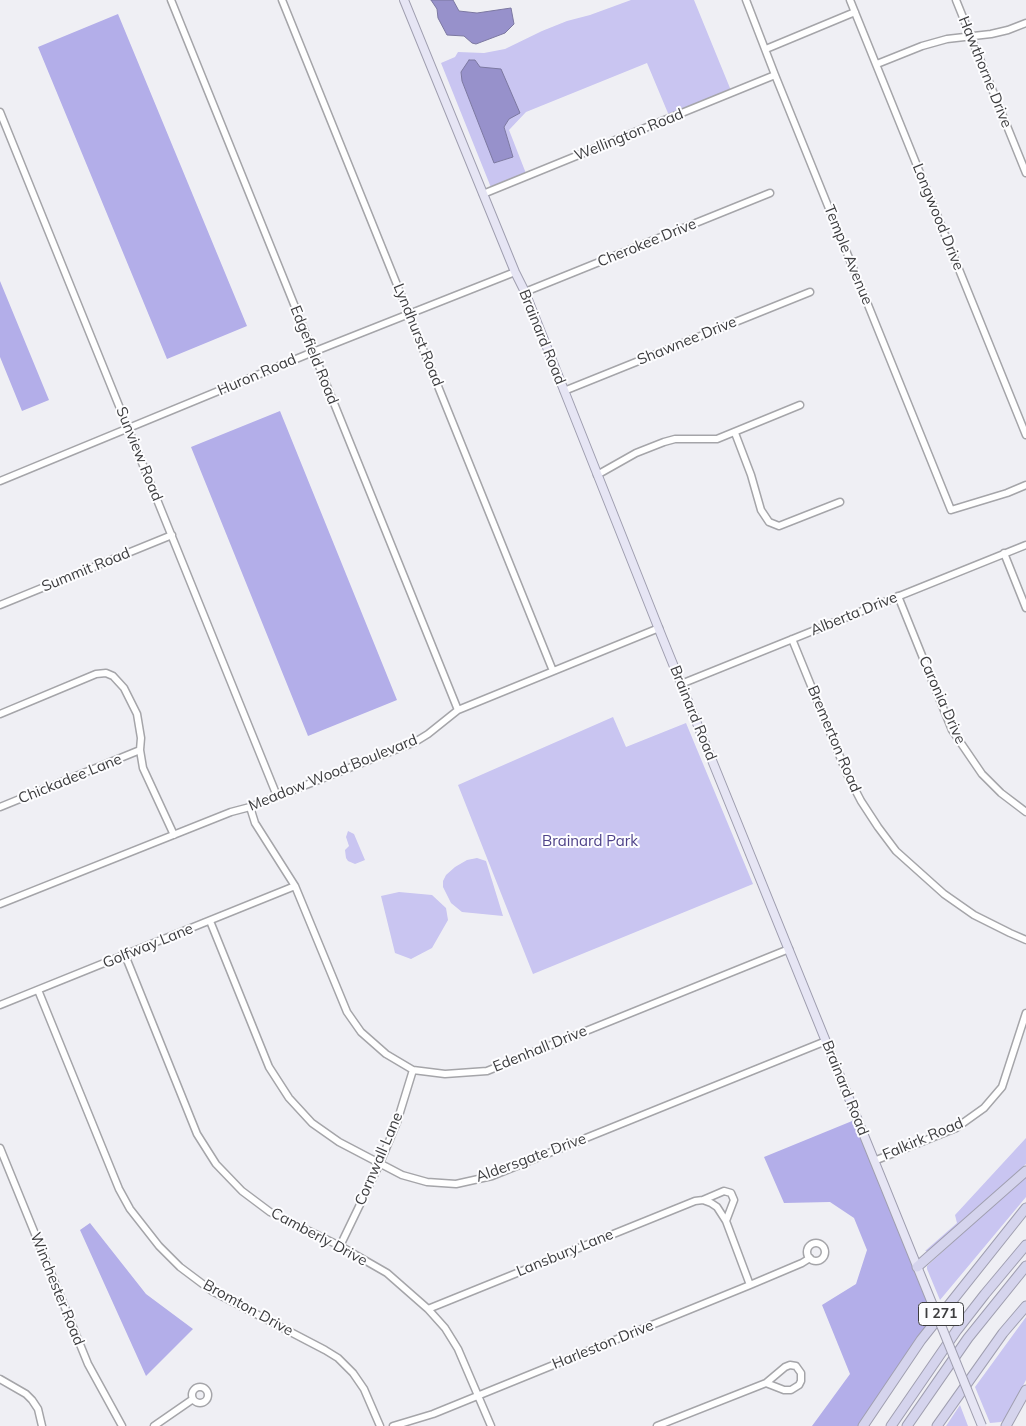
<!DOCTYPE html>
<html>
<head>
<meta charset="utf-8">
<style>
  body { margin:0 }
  canvas { display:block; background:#efeff4 }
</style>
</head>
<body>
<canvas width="1026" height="1426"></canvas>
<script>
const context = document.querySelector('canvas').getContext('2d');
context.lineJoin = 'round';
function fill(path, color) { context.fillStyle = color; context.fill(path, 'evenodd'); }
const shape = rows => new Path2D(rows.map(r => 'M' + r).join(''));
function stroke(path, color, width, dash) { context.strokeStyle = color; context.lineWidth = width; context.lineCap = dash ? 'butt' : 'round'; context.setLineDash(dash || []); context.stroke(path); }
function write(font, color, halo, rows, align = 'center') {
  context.font = font + ' Mulish,sans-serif'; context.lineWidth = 4; context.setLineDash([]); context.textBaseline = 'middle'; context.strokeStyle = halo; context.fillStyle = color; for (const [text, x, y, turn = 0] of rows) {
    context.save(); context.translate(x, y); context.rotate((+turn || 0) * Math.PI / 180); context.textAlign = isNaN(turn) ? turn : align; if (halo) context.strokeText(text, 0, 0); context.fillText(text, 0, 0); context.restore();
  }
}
fill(shape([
  [631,0,694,0,732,93,670,118,647,63,526,112,509,130,527,176,492,190,441,63,455,57,458,52,484,53,505,49,542,31,567,21,590,15],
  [475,60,509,119,504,127,513,157,495,163,462,81,461,72],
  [613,717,626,747,686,723,753,884,533,974,458,785],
  [348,831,354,834,365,860,355,864,348,861,346,858,345,850,349,846,346,837],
  [477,858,486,861,503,916,462,912,451,903,443,887,443,881,446,875,455,867,467,860],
  [399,892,432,895,446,908,448,920,432,948,411,959,395,953,381,896],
  [1026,1138,1026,1164,968,1217,929,1251,925,1251,957,1223,955,1215],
  [1026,1175,1026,1197,940,1300,927,1269,927,1266],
  [1026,1317,1026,1380,1006,1418,1001,1422,990,1423,975,1387],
  [960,1405,968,1426,946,1426]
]), '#c9c5f1');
fill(shape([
  [118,14,247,326,167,359,38,47],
  [0,281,49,400,22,411,0,357],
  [280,411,397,700,308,736,191,447],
  [857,1119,938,1318,863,1426,812,1426,850,1374,822,1305,856,1284,867,1250,854,1218,830,1202,784,1203,764,1157],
  [90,1223,146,1294,193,1329,146,1376,80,1230]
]), '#b3aee9');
const water = shape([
  [431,0,453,0,459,11,477,13,511,8,514,24,505,33,476,44,472,43,464,36,447,35,438,18,437,9,431,0],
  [469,60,475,60,480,67,501,69,520,113,509,119,504,127,513,157,494,163,462,81,461,72,469,60]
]);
fill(water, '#9791cb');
stroke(water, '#7c78a1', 1);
const minor = shape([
  [171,0,458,710],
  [282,0,553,671],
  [746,0,775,75,951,510,1007,493,1026,485],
  [850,0,1026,435],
  [956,0,1026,173],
  [766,49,855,12],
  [877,64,922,46,947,39,991,34,1008,30,1026,23],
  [0,112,277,796],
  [483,194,775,75],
  [525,292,770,193],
  [564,391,810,292],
  [735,433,751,475,761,510,769,522,779,526,840,502],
  [597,475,636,453,664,442,675,439,717,439,800,405],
  [0,481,313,352,515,272],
  [1004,553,1026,608],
  [898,596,952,730,982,774,1001,793,1026,812],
  [0,605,172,535],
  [792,639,847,774,861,801,878,827,896,851,944,894,974,915,1010,933,1026,940],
  [681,684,1026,545],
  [0,714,96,674,106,673,113,676,124,688,137,714,141,738,140,750,143,768,174,835],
  [0,807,140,750],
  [250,807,255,823,295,886,347,1012,361,1032,386,1054,413,1070,445,1074,487,1071,789,949],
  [0,904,231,812,250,807,415,742,428,734,458,710,659,628],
  [210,921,269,1067,289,1098,312,1123,339,1142,402,1175,427,1182,456,1184,492,1176,826,1041],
  [125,955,197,1134,216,1164,242,1191,270,1212,340,1246,387,1273,428,1309,445,1328,458,1349,491,1426],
  [38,990,119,1189,130,1209,159,1246,180,1267,212,1291,325,1350,338,1358,353,1373,364,1389,380,1426],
  [0,1005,295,886],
  [0,1148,88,1364,122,1426],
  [874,1161,956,1128,984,1108,1002,1087,1026,1013],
  [703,1200,724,1191,731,1193,734,1200,726,1221],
  '807 1252a9 9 0 1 1 18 0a9 9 0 1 1-18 0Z',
  [340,1246,380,1163,397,1122,413,1070],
  [428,1309,695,1201,703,1200,711,1203,717,1207,726,1221,750,1285],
  [0,1379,26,1394,32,1400,38,1409,42,1426],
  '192 1395a8 8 0 1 1 16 0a8 8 0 1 1-16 0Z',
  [154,1426,193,1399],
  [393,1426,433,1414,750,1285,802,1263,810,1258],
  [657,1426,766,1383,785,1367,790,1365,796,1366,801,1373,801,1381,799,1385,791,1390,784,1390,766,1383]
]);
const major = shape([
  [404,0,515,272,525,292,662,637,936,1313]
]);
const highway = shape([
  [917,1267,1026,1171],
  [863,1426,921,1340,1026,1208],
  [891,1426,957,1330,985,1294,1026,1245],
  [907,1426,968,1338,1026,1266],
  [937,1426,1003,1333,1026,1306],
  [1006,1426,1026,1390]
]);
stroke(minor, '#a5a5a9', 9);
stroke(major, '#a09fb0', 10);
stroke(highway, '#a09fb0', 11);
stroke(minor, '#fff', 6);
stroke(major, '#e6e5f4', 8);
stroke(highway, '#d5d4ed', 9);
const majorBridge = shape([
  [936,1313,982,1426]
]);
stroke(majorBridge, '#a09fb0', 10, []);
stroke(majorBridge, '#e6e5f4', 8);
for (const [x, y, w] of [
  [941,1314,45]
]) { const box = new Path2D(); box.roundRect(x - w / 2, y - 11.5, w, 23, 4); context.fillStyle = '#fdfdff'; context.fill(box); stroke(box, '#3d3d3f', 1); }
write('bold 14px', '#3d3d3f', null, [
  ["I 271",941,1314]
]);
write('15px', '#3d3d3f', '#fdfdff', [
  ["Hawthorne Drive",985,72,68],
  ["Wellington Road",629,135,-22],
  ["Longwood Drive",938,217,68],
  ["Cherokee Drive",647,243,-22],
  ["Temple Avenue",848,255,68],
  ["Lyndhurst Road",418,335,68],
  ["Brainard Road",542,337,68],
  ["Shawnee Drive",687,341,-22],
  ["Edgefield Road",314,355,68],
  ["Huron Road",257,375,-23],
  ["Sunview Road",139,454,68],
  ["Summit Road",86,570,-22],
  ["Alberta Drive",854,614,-22],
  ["Caronia Drive",942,700,66],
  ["Brainard Road",693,713,68],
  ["Bremerton Road",834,739,67],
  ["Meadow Wood Boulevard",333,773,-22],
  ["Chickadee Lane",70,779,-22],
  ["Golfway Lane",148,946,-22],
  ["Edenhall Drive",540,1049,-22],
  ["Brainard Road",845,1088,68],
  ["Falkirk Road",923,1139,-23],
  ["Aldersgate Drive",531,1158,-20],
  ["Cornwall Lane",379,1159,-67],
  ["Camberly Drive",319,1237,28],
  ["Lansbury Lane",565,1253,-22],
  ["Winchester Road",57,1289,68],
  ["Bromton Drive",248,1308,29],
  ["Harleston Drive",603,1345,-22]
]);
write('15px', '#4e4289', '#fdfdff', [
  ["Brainard Park",590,841]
]);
</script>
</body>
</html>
